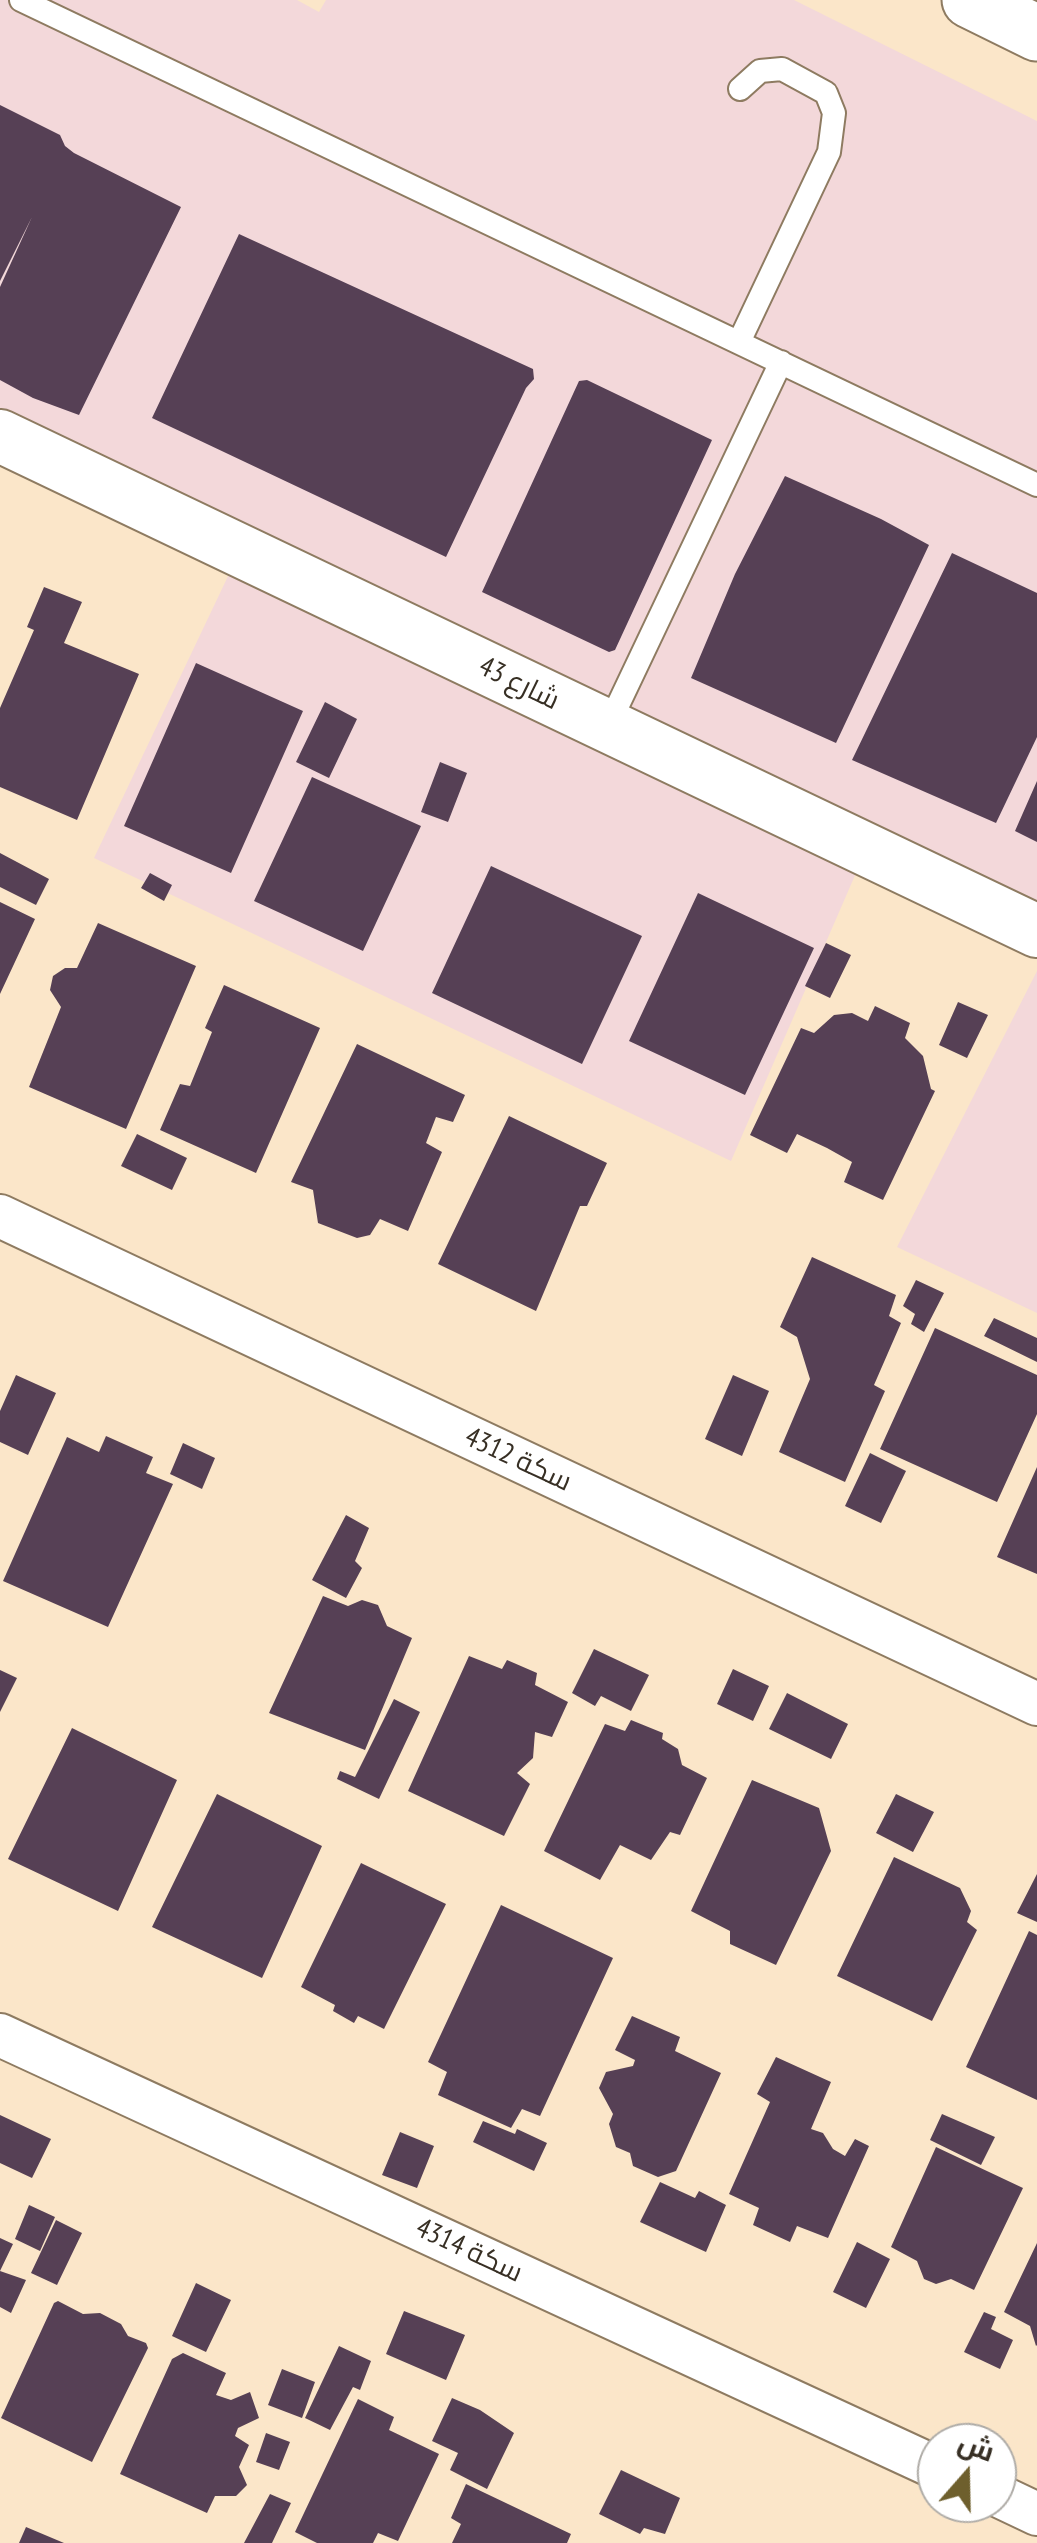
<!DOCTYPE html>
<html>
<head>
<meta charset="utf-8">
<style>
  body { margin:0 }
  #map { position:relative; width:1037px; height:2543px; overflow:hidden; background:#fbe6c9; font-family:"PT Sans Narrow",Cairo,sans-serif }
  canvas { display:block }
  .north { position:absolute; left:917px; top:2423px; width:100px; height:100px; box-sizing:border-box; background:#fff; border:2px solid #afaca7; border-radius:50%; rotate:20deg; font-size:28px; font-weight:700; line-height:40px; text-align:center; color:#372f24 }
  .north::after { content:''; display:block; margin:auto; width:35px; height:45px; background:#6e5f2d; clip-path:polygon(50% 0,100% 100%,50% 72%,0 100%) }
</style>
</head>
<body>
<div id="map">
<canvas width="1037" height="2543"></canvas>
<div class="north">ش</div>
</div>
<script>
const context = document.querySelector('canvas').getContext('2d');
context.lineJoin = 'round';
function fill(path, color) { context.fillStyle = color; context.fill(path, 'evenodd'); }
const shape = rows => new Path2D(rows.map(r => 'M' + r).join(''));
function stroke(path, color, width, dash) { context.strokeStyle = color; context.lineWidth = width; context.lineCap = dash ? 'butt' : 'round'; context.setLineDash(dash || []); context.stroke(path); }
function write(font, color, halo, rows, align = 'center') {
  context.font = font + ' "PT Sans Narrow",Cairo,sans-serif'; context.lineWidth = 10; context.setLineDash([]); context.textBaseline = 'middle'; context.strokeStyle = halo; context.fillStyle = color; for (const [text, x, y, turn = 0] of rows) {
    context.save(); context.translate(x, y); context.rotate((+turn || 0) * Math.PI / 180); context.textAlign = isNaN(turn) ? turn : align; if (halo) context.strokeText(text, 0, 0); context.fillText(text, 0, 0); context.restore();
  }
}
fill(shape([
  [0,0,297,0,319,12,326,0,794,0,1037,121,1037,931,866,850,731,1161,94,858,240,551,0,436],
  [1037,971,1037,1313,897,1247]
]), '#f3d8da');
fill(shape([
  [0,105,60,135,65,146,74,153,181,207,79,415,33,398,0,380,0,287,32,217,0,281],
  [239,234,533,369,534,379,526,388,446,557,152,418],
  [587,380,712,440,615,650,609,652,482,592,579,381],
  [785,476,881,519,929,545,836,743,691,678,735,574],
  [952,553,1037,593,1037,737,996,823,852,760],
  [44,587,82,602,64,643,139,674,77,820,0,787,0,708,34,630,27,627],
  [196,663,303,711,231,873,124,826],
  [325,702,357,719,329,778,296,762],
  [440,762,467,773,448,822,421,812],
  [312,777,421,826,363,951,254,901],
  [1037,781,1037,842,1015,831],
  [0,853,49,879,36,905,0,887],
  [491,866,642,936,582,1064,432,993],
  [150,873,172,885,164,901,141,888],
  [698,893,814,948,745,1095,629,1041],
  [0,902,35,919,0,994],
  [98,923,196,966,126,1129,29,1087,61,1007,50,990,53,976,65,968,77,968],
  [826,943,851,955,830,998,805,986],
  [224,985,320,1028,256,1173,160,1130,180,1084,190,1086,212,1032,205,1028],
  [958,1002,988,1015,967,1058,939,1045],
  [875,1006,910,1023,905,1038,923,1056,931,1089,935,1091,883,1200,844,1182,852,1162,827,1148,797,1134,787,1153,750,1135,801,1028,814,1033,834,1015,852,1013,868,1021],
  [357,1044,465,1095,453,1122,436,1117,426,1143,442,1152,408,1231,380,1219,370,1235,357,1238,318,1223,313,1190,291,1182],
  [509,1116,607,1163,587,1206,580,1206,536,1311,438,1264],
  [137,1134,187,1158,172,1190,121,1166],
  [812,1257,896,1295,889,1316,901,1323,874,1385,885,1391,845,1482,779,1452,810,1379,797,1337,780,1327],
  [916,1280,944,1293,924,1332,911,1324,915,1314,903,1306],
  [994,1318,1037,1338,1037,1362,984,1336],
  [935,1328,1037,1375,1037,1414,997,1502,880,1449],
  [16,1375,56,1393,28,1455,0,1442,0,1411],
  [733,1375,769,1391,742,1456,705,1439],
  [106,1436,153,1457,146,1473,173,1484,108,1627,3,1581,67,1437,99,1452],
  [183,1443,215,1458,202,1489,170,1474],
  [870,1453,906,1471,881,1523,845,1506],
  [1037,1467,1037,1574,997,1557],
  [346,1515,369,1528,355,1561,362,1568,346,1598,312,1580],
  [323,1596,348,1606,362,1600,378,1605,387,1626,412,1638,365,1750,269,1713],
  [594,1649,649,1675,631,1711,601,1696,595,1706,572,1693],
  [469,1656,502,1669,507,1660,537,1673,535,1685,568,1702,552,1737,535,1732,533,1758,517,1773,530,1784,504,1836,408,1791],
  [733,1669,769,1686,753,1721,717,1704],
  [0,1670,17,1678,0,1712],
  [787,1693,848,1724,831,1759,769,1729],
  [394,1699,420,1712,379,1799,337,1779,340,1771,355,1777],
  [631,1720,663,1733,662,1739,678,1749,682,1765,707,1778,680,1835,670,1832,651,1860,620,1845,600,1880,544,1851,605,1724,625,1731],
  [72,1728,177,1780,118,1911,8,1859],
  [752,1780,819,1808,831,1851,776,1965,730,1944,730,1931,691,1911],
  [217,1794,322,1846,262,1978,152,1927],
  [896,1794,934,1812,913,1852,876,1833],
  [894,1857,960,1888,971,1911,967,1922,977,1930,932,2021,837,1976],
  [361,1863,446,1904,384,2029,358,2016,354,2023,333,2011,335,2005,301,1987],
  [1037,1874,1037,1922,1017,1913],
  [501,1905,613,1958,540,2116,522,2109,511,2128,438,2095,447,2072,428,2062],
  [1029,1931,1037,1935,1037,2100,966,2067],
  [632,2016,680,2037,675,2051,721,2073,676,2171,658,2177,633,2166,630,2153,616,2147,609,2124,613,2114,599,2088,606,2072,633,2066,635,2060,615,2050],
  [776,2057,831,2082,811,2129,823,2133,833,2149,845,2156,855,2139,869,2146,828,2238,797,2226,790,2242,753,2225,759,2208,729,2194,770,2102,757,2094],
  [942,2114,995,2137,981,2165,930,2140],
  [0,2115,51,2139,32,2178,0,2163],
  [483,2121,515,2134,517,2129,547,2143,534,2171,473,2142],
  [400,2132,434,2146,417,2188,382,2175],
  [936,2147,1023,2188,974,2290,951,2279,936,2284,924,2279,917,2261,891,2247],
  [660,2182,695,2198,699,2191,726,2205,706,2252,640,2222],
  [29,2205,55,2217,40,2251,15,2239],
  [56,2220,82,2233,57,2285,31,2273],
  [0,2238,13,2244,0,2271,26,2280,11,2313,0,2307],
  [857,2242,890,2259,866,2308,833,2292],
  [1037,2243,1037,2345,1036,2346,1030,2326,1004,2312],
  [196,2283,231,2300,206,2352,172,2336],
  [58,2301,83,2314,100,2313,121,2324,128,2336,146,2343,148,2348,92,2462,1,2418,54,2303],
  [404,2311,465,2335,446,2380,386,2354],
  [984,2312,996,2317,991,2329,1013,2340,1000,2369,964,2352],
  [339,2346,371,2361,360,2390,353,2387,330,2430,305,2418],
  [183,2353,226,2373,216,2395,231,2400,250,2392,259,2418,238,2428,235,2436,249,2445,239,2467,247,2485,236,2496,215,2496,207,2513,120,2474,172,2359],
  [282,2369,315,2382,302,2418,268,2405],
  [452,2398,480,2410,514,2433,487,2489,450,2470,458,2453,432,2441],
  [358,2399,394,2417,389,2430,439,2454,398,2541,378,2533,373,2543,317,2543,295,2532],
  [266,2433,290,2442,279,2470,256,2462],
  [621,2470,680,2498,665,2534,644,2528,640,2534,599,2514],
  [466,2484,571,2534,567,2543,452,2543,461,2524,451,2518],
  [270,2494,291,2503,272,2543,244,2543],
  [26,2527,64,2543,19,2543]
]), '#564055');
const service = shape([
  [21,0,1037,485],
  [739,342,829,152,834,113,826,93,782,69,760,71,740,89],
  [608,726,781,362]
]);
const minor = shape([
  [0,1216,1037,1704],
  [0,2035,937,2468],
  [997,2495,1037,2514]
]);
const tertiary = shape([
  [0,436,1037,931]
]);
const primary = shape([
  [970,0,1037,33]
]);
stroke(service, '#8e7b61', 26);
stroke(minor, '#8e7b61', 46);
stroke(tertiary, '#8e7b61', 56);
stroke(primary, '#8e7b61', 59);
stroke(service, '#fff', 22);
stroke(minor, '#fff', 42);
stroke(tertiary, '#fff', 52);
stroke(primary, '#fff', 55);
write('28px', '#372f24', '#fff', [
  ["شارع 43",519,684,26],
  ["سكة 4312",518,1460,25],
  ["سكة 4314",469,2251,25]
]);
</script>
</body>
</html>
